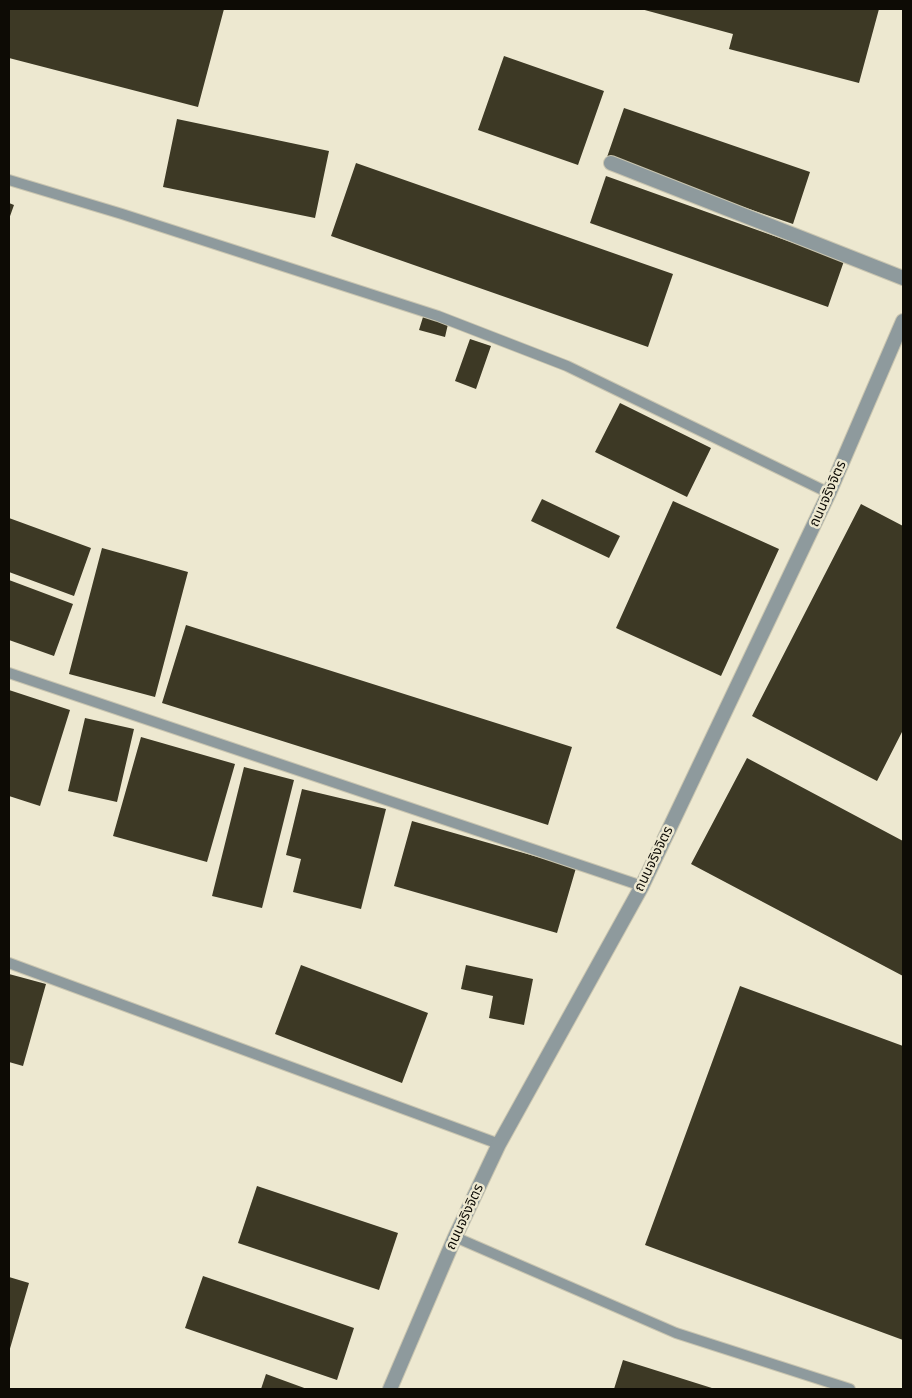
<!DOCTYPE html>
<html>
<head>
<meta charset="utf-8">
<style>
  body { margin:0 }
  #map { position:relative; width:912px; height:1398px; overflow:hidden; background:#ede8d0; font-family:Manrope,sans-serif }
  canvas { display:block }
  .frame { position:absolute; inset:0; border:10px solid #0d0b05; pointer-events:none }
</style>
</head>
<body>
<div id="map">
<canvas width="912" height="1398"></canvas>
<div class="frame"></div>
</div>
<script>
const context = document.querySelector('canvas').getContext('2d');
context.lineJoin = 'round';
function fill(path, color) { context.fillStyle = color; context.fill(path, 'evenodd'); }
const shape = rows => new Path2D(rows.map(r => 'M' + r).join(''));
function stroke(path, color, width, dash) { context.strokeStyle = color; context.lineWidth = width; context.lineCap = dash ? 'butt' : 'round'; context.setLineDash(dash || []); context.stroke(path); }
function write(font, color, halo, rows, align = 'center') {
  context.font = font + ' Manrope,"Noto Sans Thai",sans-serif'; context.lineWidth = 5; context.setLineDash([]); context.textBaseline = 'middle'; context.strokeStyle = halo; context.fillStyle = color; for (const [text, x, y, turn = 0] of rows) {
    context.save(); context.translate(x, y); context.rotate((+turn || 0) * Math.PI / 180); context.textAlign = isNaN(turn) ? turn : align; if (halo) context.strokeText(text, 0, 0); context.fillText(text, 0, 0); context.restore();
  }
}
fill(shape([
  [9,9,224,9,198,107,9,58],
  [641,9,879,9,859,83,729,49,733,34],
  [504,56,604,91,578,165,478,130],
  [624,108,810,172,793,224,606,160],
  [177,119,329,151,315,218,163,187],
  [356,163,673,274,648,347,331,236],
  [606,176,844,261,828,307,590,223],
  [9,203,14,205,9,219],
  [423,317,448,324,445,337,419,330],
  [470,339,491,346,476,389,455,381],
  [620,403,711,448,687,497,595,452],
  [542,499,620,536,609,558,531,521],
  [673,501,779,549,721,676,616,628],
  [861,504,903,526,903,730,877,781,752,716],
  [9,518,91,548,74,596,9,572],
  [102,548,188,572,155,697,69,674],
  [9,580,73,604,54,656,9,640],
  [186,625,572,747,548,825,162,703],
  [9,690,70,710,40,806,9,796],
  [85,718,134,729,117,802,68,791],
  [141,737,235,764,207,862,113,836],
  [747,758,903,841,903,976,691,864],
  [244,767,294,780,262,908,212,896],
  [302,789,386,809,361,909,293,892,301,859,286,855],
  [412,821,576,868,557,933,394,886],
  [301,965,428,1013,402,1083,275,1034],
  [466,965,533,979,524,1025,489,1018,493,996,461,989],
  [9,974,46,984,23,1066,9,1062],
  [740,986,903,1046,903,1340,645,1245],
  [257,1186,398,1233,379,1290,238,1243],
  [203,1276,354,1328,337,1380,185,1328],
  [9,1277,29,1283,9,1352],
  [623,1360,715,1389,614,1389],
  [266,1374,307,1389,261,1389]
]), '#3d3925');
const service = shape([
  [9,180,122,214,438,316,567,366,829,493],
  [9,673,642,886],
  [9,963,499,1144],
  [455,1237,676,1333,850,1389]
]);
const minor = shape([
  [611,163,903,278]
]);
const tertiary = shape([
  [390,1389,455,1237,499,1144,642,886,829,493,903,321]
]);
stroke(service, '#c9c5b0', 12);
stroke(minor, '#c9c5b0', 16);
stroke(tertiary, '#c9c5b0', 16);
stroke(service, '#8e9a9d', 10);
stroke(minor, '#8e9a9d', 14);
stroke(tertiary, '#8e9a9d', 14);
write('14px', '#0d0b05', '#ede8d0', [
  ["ถนนจริงจิตร",828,494,-66],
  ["ถนนจริงจิตร",654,859,-64],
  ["ถนนจริงจิตร",465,1217,-65]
]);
</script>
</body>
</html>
